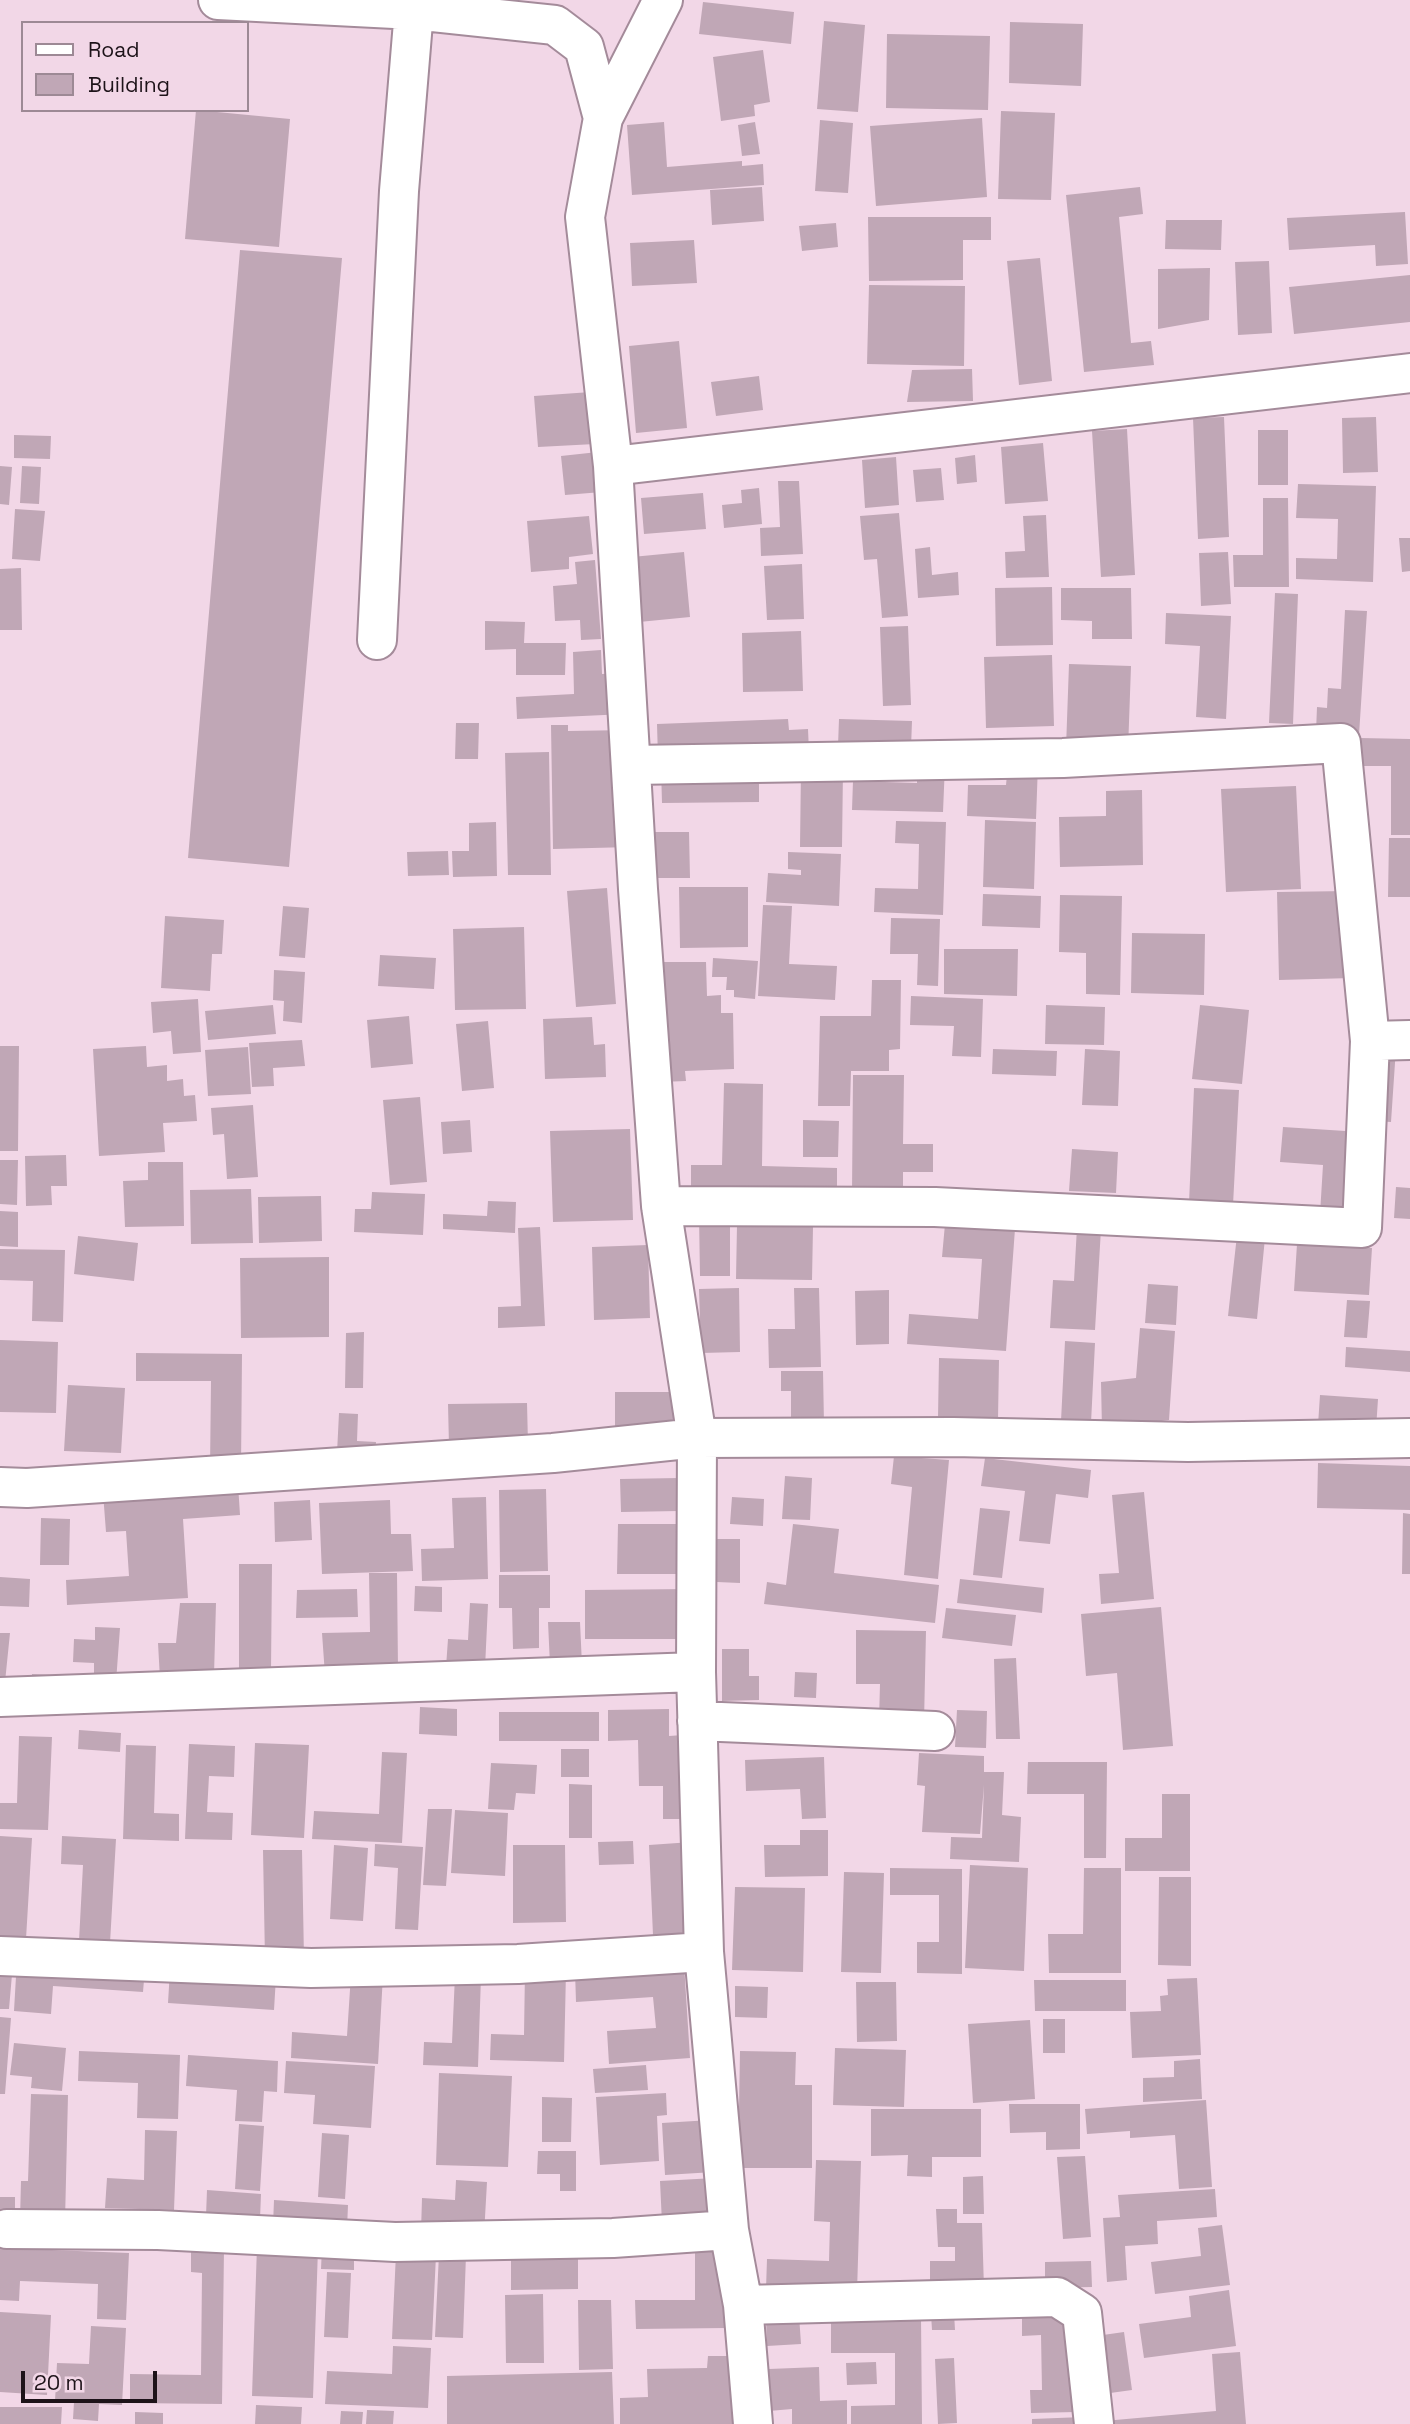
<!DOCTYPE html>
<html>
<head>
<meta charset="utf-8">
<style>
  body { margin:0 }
  #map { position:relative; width:1410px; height:2424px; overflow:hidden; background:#f2d7e7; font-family:"Space Grotesk",sans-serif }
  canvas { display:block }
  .legend { position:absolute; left:21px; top:21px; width:228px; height:91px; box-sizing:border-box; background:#f2d7e7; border:2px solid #9d8995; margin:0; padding:9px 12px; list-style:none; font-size:21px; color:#1d1319 }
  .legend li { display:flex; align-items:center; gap:14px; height:35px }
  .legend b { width:35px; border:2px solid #9d8995 }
  .scale { position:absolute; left:21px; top:2371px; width:136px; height:32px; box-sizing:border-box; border:4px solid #1d1319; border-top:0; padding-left:9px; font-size:21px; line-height:24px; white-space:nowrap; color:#1d1319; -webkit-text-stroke:5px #f2d7e7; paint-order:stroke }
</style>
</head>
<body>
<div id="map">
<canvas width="1410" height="2424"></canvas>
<ul class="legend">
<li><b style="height:9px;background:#fff"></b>Road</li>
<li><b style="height:19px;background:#c0a7b6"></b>Building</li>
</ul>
<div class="scale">20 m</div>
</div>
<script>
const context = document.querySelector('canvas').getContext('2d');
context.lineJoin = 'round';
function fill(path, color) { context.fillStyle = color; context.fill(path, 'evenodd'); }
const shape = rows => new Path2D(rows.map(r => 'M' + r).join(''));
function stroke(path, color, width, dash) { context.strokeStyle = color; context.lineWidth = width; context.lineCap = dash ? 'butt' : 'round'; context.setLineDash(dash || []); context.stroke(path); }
fill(shape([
  [703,2,794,12,791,44,699,34],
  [824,21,865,25,858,112,817,109],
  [1010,22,1083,24,1081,86,1009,83],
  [887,34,990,36,988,110,886,108],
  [763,50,770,102,754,105,755,116,721,121,713,57],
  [196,110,290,119,279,247,185,239],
  [1001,111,1055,113,1051,200,998,199],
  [982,118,987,197,876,206,870,126],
  [820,120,853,123,848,193,815,191],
  [664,122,667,167,742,161,742,166,763,164,764,185,632,195,627,125],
  [755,122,760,154,742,156,738,125],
  [762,187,764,221,712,225,710,190],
  [1140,187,1143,214,1119,217,1131,343,1151,341,1154,365,1084,372,1066,195],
  [1405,212,1408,264,1376,266,1375,245,1289,250,1287,218],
  [868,217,991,217,991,240,963,240,963,280,869,281],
  [1166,220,1222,220,1221,250,1165,249],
  [836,223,838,247,802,251,799,226],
  [694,240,697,283,632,286,630,243],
  [240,250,342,258,289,867,188,858],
  [1040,258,1052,381,1019,385,1007,261],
  [1269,261,1272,333,1238,335,1235,262],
  [1210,268,1209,320,1158,329,1158,269],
  [1410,275,1410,322,1294,334,1289,287],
  [869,285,965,286,964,366,867,364],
  [679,341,687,428,636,433,629,346],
  [972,369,973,401,907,402,912,370],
  [759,376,763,410,716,416,711,382],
  [591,392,595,444,538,447,534,396],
  [1224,417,1229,537,1198,539,1193,418],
  [1376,417,1378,472,1343,473,1342,418],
  [1127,429,1135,575,1101,577,1092,431],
  [1258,430,1288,430,1288,485,1258,485],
  [14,435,51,436,50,459,14,458],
  [1043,443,1048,501,1005,504,1001,447],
  [598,452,602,492,565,495,561,456],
  [975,455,977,482,957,484,955,458],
  [896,457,899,505,865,508,862,460],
  [0,466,12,467,9,505,0,504],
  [22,466,41,467,39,504,20,503],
  [941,468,944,500,916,502,913,470],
  [778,481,799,481,803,554,761,556,760,528,780,527],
  [1298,484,1376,486,1373,582,1296,579,1296,558,1337,559,1338,519,1296,518],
  [759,488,762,524,724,528,722,505,742,503,741,490],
  [703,493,706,529,644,534,641,498],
  [1263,498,1288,498,1289,587,1234,587,1233,555,1263,555],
  [15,509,45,511,40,561,12,559],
  [899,513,908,616,882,618,877,559,864,560,860,516],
  [1046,515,1049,577,1006,578,1005,552,1025,551,1023,516],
  [589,516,593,554,569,557,569,569,531,572,527,521],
  [1399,538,1410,538,1410,571,1402,572],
  [930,547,932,575,958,572,959,595,918,598,915,549],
  [684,552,690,617,639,622,632,557],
  [1228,552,1231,604,1201,606,1199,553],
  [595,560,601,639,581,640,580,620,555,621,553,586,577,584,575,562],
  [802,564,804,619,767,620,764,566],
  [21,568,22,630,0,630,0,569],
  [1052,587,1053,645,996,646,995,588],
  [1061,588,1131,588,1132,639,1092,639,1092,621,1061,620],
  [1275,593,1298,594,1293,724,1269,723],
  [1345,610,1367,611,1359,735,1316,732,1317,707,1327,708,1328,688,1341,689],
  [1166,613,1231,616,1226,719,1196,717,1200,646,1165,644],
  [485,621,525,622,524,643,566,643,565,675,516,675,516,649,485,650],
  [908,626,911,705,883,706,880,627],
  [801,631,803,691,743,692,742,633],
  [601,650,602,674,624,673,626,714,517,719,516,697,574,694,573,652],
  [1052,655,1054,726,986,728,984,657],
  [1069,664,1131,666,1128,750,1066,748],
  [788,719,789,730,808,729,809,752,658,758,657,724],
  [839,719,912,721,911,748,838,746],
  [456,723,479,723,478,759,455,759],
  [551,725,568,725,568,731,629,730,631,847,553,849],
  [1360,738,1410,739,1410,835,1391,835,1391,766,1360,766],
  [549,752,551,875,508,875,505,753],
  [917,763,945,764,943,812,852,810,853,781,917,783],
  [1008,764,1038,764,1036,819,967,816,968,785,1006,785],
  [661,768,759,768,759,802,662,803],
  [801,768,843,769,842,847,800,847],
  [1296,786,1301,889,1226,892,1221,789],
  [1142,790,1143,865,1060,867,1059,817,1106,816,1106,791],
  [985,820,1036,822,1034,889,983,887],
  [896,821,946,822,943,915,874,912,875,888,918,889,919,844,895,843],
  [496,822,497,876,453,877,452,851,469,851,469,823],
  [653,832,689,832,690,878,654,878],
  [1389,838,1410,838,1410,897,1388,897],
  [448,851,449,875,408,876,407,852],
  [788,852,841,854,839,906,766,902,768,873,801,875,801,870,788,869],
  [679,887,748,887,748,947,680,948],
  [607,888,616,1004,576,1007,567,891],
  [1350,891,1352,978,1279,980,1277,892],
  [983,894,1041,896,1040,928,982,926],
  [1060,895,1122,896,1120,995,1086,994,1086,953,1059,952],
  [763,905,792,906,789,964,837,966,835,1000,758,996],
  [283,906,309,908,305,958,279,956],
  [165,916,224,920,222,954,212,954,210,991,161,988],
  [891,918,940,919,938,986,917,985,918,954,890,954],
  [524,927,526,1009,455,1010,453,929],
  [1132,933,1205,934,1204,995,1131,993],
  [944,949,1018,949,1017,996,944,994],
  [380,955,436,958,434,989,378,986],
  [713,958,758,961,755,999,734,997,734,990,726,990,727,977,712,977],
  [658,962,706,962,707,996,721,995,721,1013,733,1013,734,1069,685,1071,686,1081,661,1082],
  [274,970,305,972,302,1023,283,1021,284,1001,273,1000],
  [872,980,901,980,900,1049,889,1050,889,1071,851,1071,850,1106,818,1106,820,1016,871,1016],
  [911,996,983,999,981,1057,952,1056,954,1026,910,1025],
  [198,999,201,1052,173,1054,171,1031,153,1033,151,1002],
  [273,1005,276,1034,208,1040,205,1011],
  [1046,1005,1105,1007,1104,1045,1045,1044],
  [1200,1005,1249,1010,1242,1084,1192,1079],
  [409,1016,413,1064,371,1068,367,1020],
  [592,1017,594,1045,605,1044,606,1077,545,1079,543,1019],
  [488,1021,494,1088,462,1091,456,1024],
  [302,1040,305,1066,273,1068,274,1086,252,1087,249,1043],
  [0,1046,19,1046,18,1151,0,1151],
  [146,1046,147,1067,167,1065,167,1081,183,1079,184,1096,195,1095,197,1121,163,1123,165,1152,99,1156,93,1049],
  [248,1047,251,1094,208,1096,205,1050],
  [1379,1047,1396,1048,1391,1122,1373,1121],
  [993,1049,1057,1051,1056,1076,992,1074],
  [1085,1049,1120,1051,1118,1106,1082,1105],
  [853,1075,904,1075,903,1144,933,1144,933,1172,903,1172,903,1193,852,1193],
  [724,1083,763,1084,762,1166,837,1168,837,1200,691,1197,691,1165,722,1165],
  [1194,1088,1239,1090,1233,1205,1189,1203],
  [420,1097,427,1182,390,1185,383,1100],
  [253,1105,258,1177,227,1179,224,1134,213,1135,211,1108],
  [470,1120,472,1152,443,1154,441,1122],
  [803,1120,839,1121,838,1157,803,1157],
  [1283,1127,1361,1132,1355,1216,1320,1214,1323,1165,1280,1162],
  [630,1129,633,1220,553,1222,550,1131],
  [1072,1149,1118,1152,1116,1193,1069,1191],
  [66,1155,67,1186,51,1186,52,1205,26,1206,25,1156],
  [0,1160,18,1160,17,1205,0,1204],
  [148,1162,183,1162,184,1226,125,1227,123,1181,148,1180],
  [1396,1187,1410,1188,1410,1219,1394,1218],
  [251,1189,253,1243,191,1244,190,1190],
  [372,1192,425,1194,423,1235,354,1232,355,1209,371,1209],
  [321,1196,322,1241,259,1243,258,1197],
  [488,1201,516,1202,515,1233,443,1229,443,1214,487,1216],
  [0,1211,18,1212,18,1247,0,1246],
  [699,1216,730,1216,730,1276,700,1276],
  [945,1224,1015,1229,1006,1351,907,1344,909,1314,978,1319,982,1259,942,1257],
  [737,1225,813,1227,812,1280,736,1279],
  [540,1227,545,1326,498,1328,498,1307,521,1306,518,1228],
  [1077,1227,1101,1229,1095,1330,1050,1328,1053,1280,1074,1281],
  [1237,1235,1265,1238,1257,1319,1228,1316],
  [78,1236,138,1243,134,1281,74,1274],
  [1297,1244,1372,1248,1369,1295,1294,1291],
  [648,1245,650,1318,594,1320,592,1247],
  [0,1249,65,1250,63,1322,32,1321,33,1281,0,1280],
  [329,1257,329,1337,241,1338,240,1258],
  [1148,1284,1178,1286,1176,1325,1145,1323],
  [739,1288,740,1352,701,1353,699,1289],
  [794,1288,819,1288,821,1367,769,1368,768,1329,795,1329],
  [889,1290,889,1344,856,1345,855,1291],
  [1347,1300,1370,1301,1367,1338,1344,1337],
  [1140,1328,1175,1331,1169,1420,1102,1429,1101,1382,1136,1378],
  [364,1332,363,1388,345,1388,346,1333],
  [0,1340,58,1342,56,1413,0,1412],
  [1065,1341,1095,1343,1091,1423,1061,1421],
  [1346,1347,1410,1351,1410,1372,1345,1367],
  [136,1353,242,1354,241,1469,210,1469,211,1381,136,1381],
  [939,1358,999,1360,998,1419,938,1418],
  [781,1371,823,1371,824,1424,791,1425,791,1391,781,1391],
  [68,1385,125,1388,121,1453,64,1451],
  [615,1392,675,1392,674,1433,615,1434],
  [1320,1395,1378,1399,1376,1429,1318,1425],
  [527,1403,528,1444,449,1446,448,1404],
  [339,1413,358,1414,357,1441,376,1442,375,1455,337,1453],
  [894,1456,949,1460,938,1579,904,1575,912,1487,891,1484],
  [985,1458,1091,1470,1088,1498,1056,1494,1050,1544,1019,1541,1025,1491,981,1486],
  [1318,1463,1410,1466,1410,1510,1317,1508],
  [785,1476,812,1478,810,1520,782,1519],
  [679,1478,679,1511,621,1512,620,1479],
  [238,1484,240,1515,183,1519,188,1598,67,1605,66,1580,129,1576,126,1531,106,1532,103,1493],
  [546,1489,548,1571,500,1572,499,1490],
  [1144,1492,1154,1599,1101,1604,1099,1574,1119,1573,1112,1495],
  [486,1497,488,1579,422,1581,421,1549,454,1548,452,1498],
  [732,1497,764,1499,763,1526,730,1524],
  [310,1500,312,1540,275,1542,274,1502],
  [390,1500,391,1534,411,1534,413,1571,322,1574,319,1503],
  [980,1508,1010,1511,1002,1578,973,1575],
  [1403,1513,1410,1514,1410,1574,1402,1574],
  [41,1518,70,1519,69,1565,40,1565],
  [618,1524,688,1524,688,1574,617,1574],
  [793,1524,839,1529,834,1573,939,1585,935,1623,764,1604,767,1582,786,1585],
  [717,1539,740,1539,740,1583,717,1582],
  [239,1564,272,1564,271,1671,239,1672],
  [369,1573,397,1573,398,1670,325,1675,322,1633,370,1632],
  [499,1575,550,1575,550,1608,539,1608,539,1648,513,1649,512,1608,499,1608],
  [0,1577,30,1579,29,1607,0,1606],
  [960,1579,1044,1588,1042,1613,957,1603],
  [415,1586,442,1587,442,1612,414,1611],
  [357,1589,358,1617,296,1618,297,1590],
  [690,1589,690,1639,585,1639,585,1590],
  [180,1603,216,1603,214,1675,160,1679,158,1643,176,1643],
  [470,1603,488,1604,485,1668,446,1667,448,1639,468,1640],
  [1161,1607,1173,1746,1123,1750,1117,1673,1086,1676,1081,1614],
  [946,1608,1016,1615,1012,1646,942,1638],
  [548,1622,580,1622,582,1665,550,1665],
  [95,1627,120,1628,116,1682,31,1688,32,1674,94,1677,94,1663,73,1662,74,1639,95,1640],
  [856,1630,926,1631,924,1722,879,1721,880,1684,856,1684],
  [0,1633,10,1633,5,1682,0,1681],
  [722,1649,749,1649,749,1676,759,1676,759,1700,722,1701],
  [1016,1658,1020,1739,996,1739,994,1659],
  [795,1672,817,1673,816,1698,794,1697],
  [420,1707,457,1709,457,1736,419,1734],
  [669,1709,669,1736,683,1735,691,1819,663,1819,663,1786,639,1786,638,1740,608,1741,608,1710],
  [957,1710,987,1711,986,1748,955,1747],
  [499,1712,599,1712,599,1741,499,1741],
  [79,1730,121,1733,120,1752,78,1749],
  [19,1736,52,1737,48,1830,0,1829,0,1803,17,1803],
  [255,1743,309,1745,304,1838,251,1835],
  [189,1744,235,1746,234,1777,209,1776,207,1812,233,1813,232,1840,185,1839],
  [126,1745,156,1746,154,1813,179,1814,179,1841,123,1839],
  [561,1749,589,1749,589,1777,561,1777],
  [382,1752,407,1753,402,1843,312,1839,314,1811,379,1814],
  [919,1753,984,1756,984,1772,1004,1772,1002,1815,1021,1817,1019,1862,950,1859,951,1837,982,1838,984,1785,980,1834,922,1832,925,1786,917,1785],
  [824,1757,826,1818,802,1819,800,1789,746,1791,745,1760],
  [1028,1762,1107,1762,1106,1858,1084,1858,1084,1794,1027,1794],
  [491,1763,537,1765,535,1794,516,1793,514,1810,488,1809],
  [569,1784,592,1785,592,1838,569,1838],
  [1162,1794,1190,1794,1190,1871,1125,1871,1125,1838,1162,1838],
  [428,1809,452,1809,446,1886,423,1885],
  [455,1810,508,1813,505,1876,451,1873],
  [800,1830,828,1830,828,1876,765,1877,764,1845,800,1845],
  [0,1836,32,1838,26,1939,0,1937],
  [62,1836,116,1839,110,1943,79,1941,83,1865,61,1864],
  [633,1841,634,1864,599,1865,598,1842],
  [692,1842,698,1932,653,1935,649,1845],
  [375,1844,423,1847,418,1930,395,1929,398,1868,374,1866],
  [334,1845,368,1848,363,1921,330,1919],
  [513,1845,565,1845,566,1922,513,1923],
  [263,1850,302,1850,304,1959,265,1960],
  [970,1865,1028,1868,1024,1971,965,1968],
  [890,1868,962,1869,962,1974,917,1973,917,1942,939,1942,939,1895,890,1895],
  [1084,1868,1121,1868,1121,1973,1049,1973,1048,1934,1083,1934],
  [844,1872,884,1873,881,1973,841,1972],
  [1159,1877,1191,1877,1191,1966,1158,1965],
  [735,1887,805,1888,803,1972,732,1970],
  [17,1959,145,1968,143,1992,53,1986,51,2014,14,2011],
  [0,1962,13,1963,9,2009,0,2009],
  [684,1964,690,2058,609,2064,607,2031,656,2028,653,1997,576,2002,575,1971],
  [170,1970,276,1977,274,2010,168,2003],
  [525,1970,566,1971,564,2062,490,2060,491,2034,524,2035],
  [351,1974,383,1975,378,2064,291,2058,292,2032,347,2036],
  [455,1975,481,1976,478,2067,423,2065,424,2042,452,2043],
  [1197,1978,1201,2055,1132,2058,1130,2012,1161,2011,1160,1996,1168,1995,1167,1979],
  [1034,1980,1126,1980,1126,2011,1035,2011],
  [856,1982,896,1982,897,2041,857,2042],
  [735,1986,768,1987,767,2018,735,2017],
  [0,2017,11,2018,5,2094,0,2094],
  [1043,2019,1065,2019,1065,2053,1043,2053],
  [1030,2020,1035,2099,973,2103,968,2024],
  [14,2043,66,2048,62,2091,31,2088,32,2077,10,2075],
  [835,2048,906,2050,904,2107,833,2105],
  [79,2051,180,2055,178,2119,137,2118,138,2083,78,2081],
  [740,2051,796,2052,795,2085,812,2085,812,2168,738,2168],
  [188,2055,278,2061,277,2092,264,2091,262,2122,235,2121,237,2090,186,2086],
  [1200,2059,1202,2099,1143,2102,1143,2078,1174,2077,1174,2061],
  [286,2061,375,2066,371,2128,313,2124,315,2095,284,2093],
  [646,2065,648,2090,595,2093,593,2069],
  [439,2073,512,2076,508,2167,436,2165],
  [666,2093,667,2115,657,2116,659,2161,600,2165,596,2097],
  [31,2094,68,2095,65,2221,20,2220,21,2181,28,2181],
  [542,2097,572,2098,571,2142,542,2142],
  [1206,2100,1212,2187,1179,2189,1175,2135,1130,2138,1130,2131,1087,2134,1085,2109],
  [1009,2104,1080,2104,1080,2149,1046,2150,1046,2132,1010,2133],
  [871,2109,981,2109,981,2157,932,2157,932,2177,907,2176,908,2155,871,2156],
  [711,2120,714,2172,665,2175,662,2123],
  [239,2124,264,2126,260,2191,235,2189],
  [145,2130,177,2131,174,2210,105,2208,107,2178,144,2180],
  [322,2133,349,2135,345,2199,318,2197],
  [538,2151,576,2151,576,2191,560,2191,560,2174,537,2174],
  [1085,2156,1091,2237,1063,2239,1057,2157],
  [816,2160,861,2161,857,2292,766,2289,767,2259,829,2261,830,2222,814,2221],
  [983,2176,984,2214,963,2214,963,2177],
  [715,2178,717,2219,662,2223,660,2181],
  [456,2180,487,2182,484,2235,421,2232,422,2198,455,2200],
  [1215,2189,1217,2217,1157,2221,1158,2244,1125,2246,1127,2280,1107,2282,1103,2218,1120,2217,1118,2195],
  [207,2190,261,2194,260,2219,206,2216],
  [0,2197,15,2197,15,2227,0,2226],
  [274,2200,348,2205,347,2229,273,2225],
  [936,2209,957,2209,957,2223,982,2223,984,2289,930,2291,930,2261,955,2261,955,2247,938,2247],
  [1222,2225,1230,2285,1155,2294,1151,2262,1201,2256,1198,2228],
  [257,2246,318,2248,313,2398,252,2396],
  [322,2247,354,2248,354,2270,321,2269],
  [0,2248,129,2253,126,2320,97,2319,98,2284,20,2281,19,2301,0,2300],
  [191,2248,224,2248,222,2404,130,2403,130,2374,201,2375,202,2273,191,2272],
  [695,2251,725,2251,726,2328,636,2329,635,2300,695,2300],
  [396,2253,436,2255,432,2340,392,2339],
  [439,2254,466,2255,463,2338,435,2337],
  [511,2255,578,2255,578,2289,511,2290],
  [1091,2261,1092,2287,1045,2288,1045,2262],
  [327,2272,351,2273,348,2338,324,2337],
  [1229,2290,1236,2346,1144,2358,1139,2324,1191,2317,1189,2296],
  [543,2294,544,2363,506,2363,505,2295],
  [578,2300,611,2300,613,2369,579,2370],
  [0,2312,51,2315,47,2395,0,2392],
  [954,2313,955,2330,932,2330,931,2314],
  [799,2315,801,2344,767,2346,766,2318],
  [1075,2316,1076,2412,1031,2413,1030,2390,1042,2390,1041,2335,1022,2336,1022,2317],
  [921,2317,922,2424,851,2424,851,2406,895,2405,895,2353,831,2353,831,2318],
  [91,2326,126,2328,122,2405,99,2404,98,2421,73,2419,74,2402,55,2401,57,2363,89,2364],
  [1124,2332,1132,2390,1103,2394,1096,2336],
  [393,2346,431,2348,428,2408,325,2404,327,2371,392,2374],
  [1240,2352,1246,2424,1104,2424,1104,2421,1216,2411,1212,2354],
  [708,2356,735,2356,737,2424,620,2424,620,2398,648,2397,647,2369,707,2368],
  [954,2358,957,2423,938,2424,935,2359],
  [876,2362,877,2384,847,2385,846,2363],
  [819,2367,820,2401,847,2400,847,2424,792,2424,792,2409,769,2411,769,2369],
  [612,2372,614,2424,447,2424,447,2376],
  [256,2405,302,2407,301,2424,255,2424],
  [0,2407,62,2407,61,2424,0,2424],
  [367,2410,394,2411,393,2424,366,2424],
  [341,2411,363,2412,362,2424,340,2424],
  [135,2412,163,2413,163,2424,135,2424],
  [1083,2417,1083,2424,1032,2424,1032,2419]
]), '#c0a7b6');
const minor = shape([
  [218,0,414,10,555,25,584,47,603,118],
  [663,0,603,118,585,217,613,466,638,889,661,1206,697,1438,696,1672,704,1952,729,2230,743,2305,753,2424],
  [613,466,1410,373],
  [377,640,399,191,414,10],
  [632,765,1063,758,1341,743,1370,1041,1362,1228,935,1207,661,1206],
  [1370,1041,1410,1040],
  [0,1487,27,1488,553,1453,697,1438,953,1437,1188,1442,1410,1438],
  [0,1697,696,1672],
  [697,1721,935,1731],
  [0,1956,311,1968,518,1964,704,1952],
  [7,2229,158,2230,395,2242,613,2238,729,2230],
  [743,2305,1057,2297,1082,2313,1094,2424]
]);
stroke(minor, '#a48b9a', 42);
stroke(minor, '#fff', 38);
</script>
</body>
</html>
